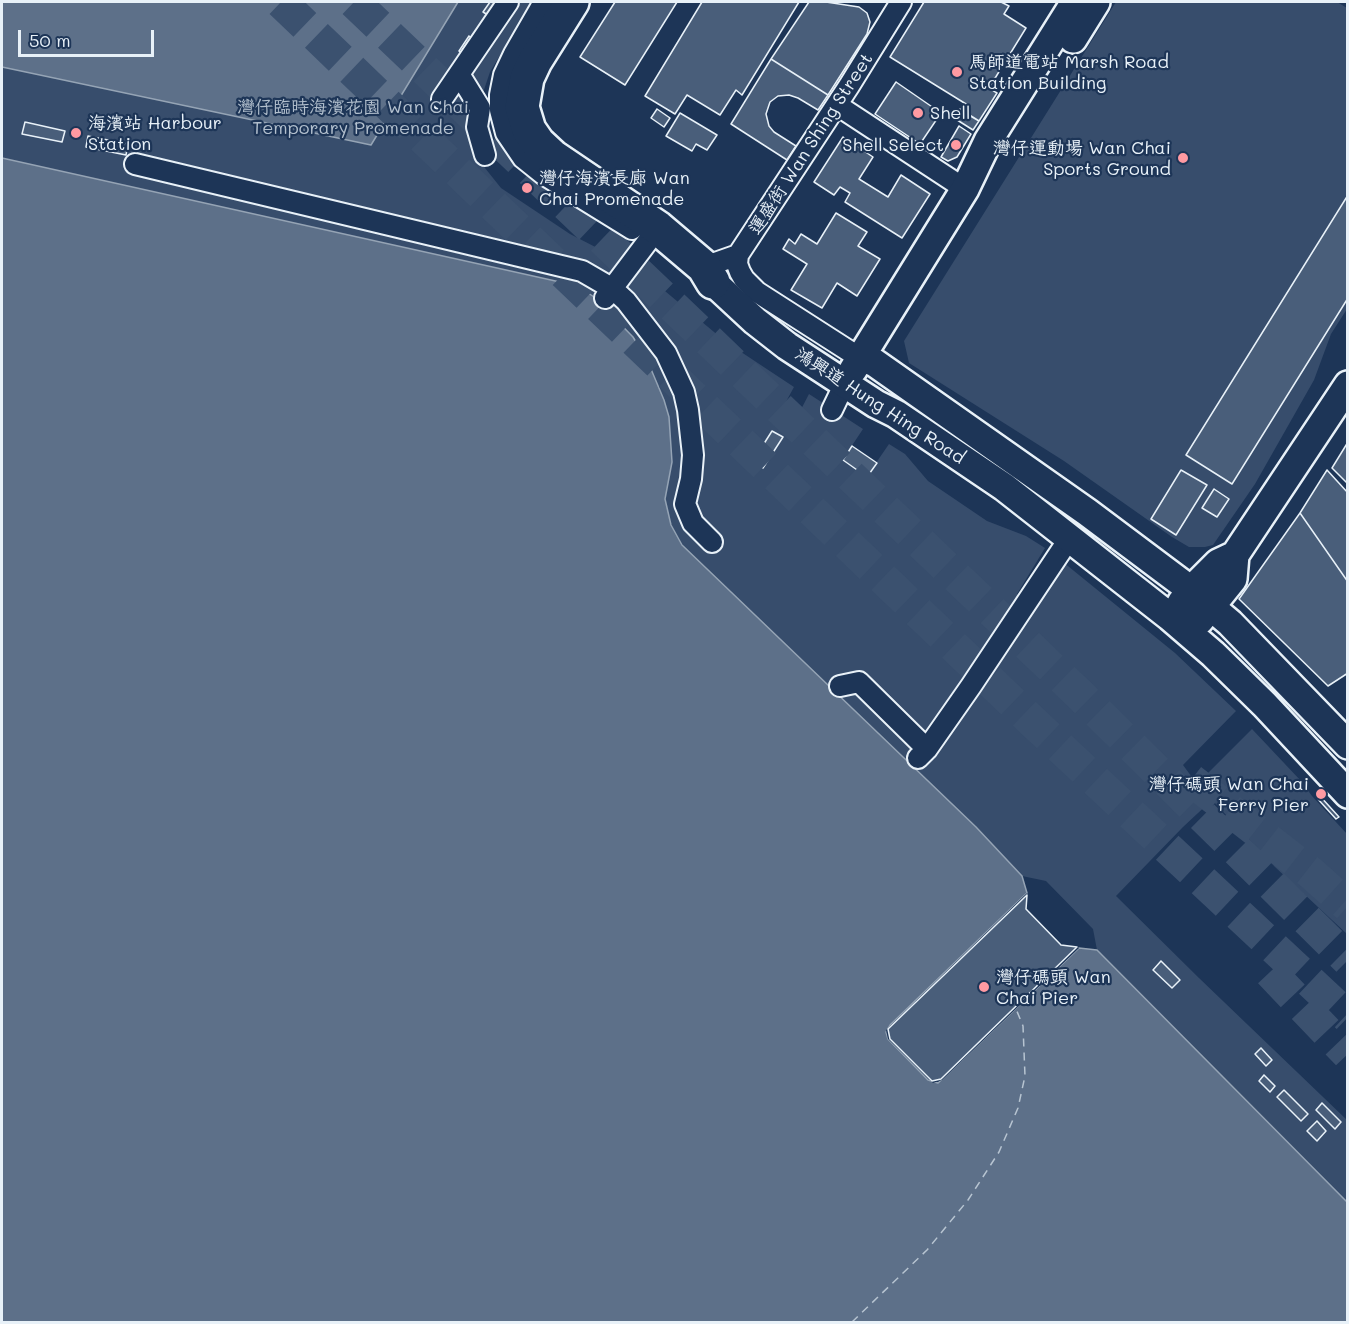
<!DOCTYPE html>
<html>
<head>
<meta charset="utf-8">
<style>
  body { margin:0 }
  #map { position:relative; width:1349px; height:1324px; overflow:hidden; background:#1d3557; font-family:Mali,sans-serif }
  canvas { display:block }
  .frame { position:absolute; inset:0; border:3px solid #e8f1f8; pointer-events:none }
  .scale { position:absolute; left:18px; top:30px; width:136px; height:27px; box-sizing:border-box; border:3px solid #e8f1f8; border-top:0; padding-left:8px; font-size:18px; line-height:21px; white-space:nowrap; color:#e8f1f8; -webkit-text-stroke:4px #1d3557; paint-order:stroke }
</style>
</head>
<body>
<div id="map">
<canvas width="1349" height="1324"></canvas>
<div class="frame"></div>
<div class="scale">50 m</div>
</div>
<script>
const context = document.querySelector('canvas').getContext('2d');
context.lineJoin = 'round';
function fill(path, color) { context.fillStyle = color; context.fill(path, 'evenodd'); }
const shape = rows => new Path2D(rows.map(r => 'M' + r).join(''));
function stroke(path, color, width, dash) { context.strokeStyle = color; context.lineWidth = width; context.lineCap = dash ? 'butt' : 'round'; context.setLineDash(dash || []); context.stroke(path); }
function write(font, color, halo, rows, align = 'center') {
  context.font = font + ' Mali,"LXGW WenKai TC",sans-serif'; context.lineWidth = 4.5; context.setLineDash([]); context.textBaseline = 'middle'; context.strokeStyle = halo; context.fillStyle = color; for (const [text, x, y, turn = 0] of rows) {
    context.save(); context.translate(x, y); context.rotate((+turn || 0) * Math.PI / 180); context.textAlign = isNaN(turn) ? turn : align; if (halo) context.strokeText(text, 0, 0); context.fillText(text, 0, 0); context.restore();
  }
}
fill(shape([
  [2,2,532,2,490,72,469,134,477,158,501,188,570,234,611,255,647,276,726,342,794,387,781,411,796,419,809,394,863,429,843,459,867,476,889,444,905,454,928,481,987,521,1026,536,1045,548,1017,594,1031,608,1063,562,1175,653,1236,711,1183,765,1197,784,1252,729,1301,781,1312,796,1347,834,1347,934,1275,867,1212,800,1183,827,1116,896,1199,978,1347,1120,1347,1202,1097,950,1093,929,1046,881,1022,876,976,827,685,549,671,525,665,499,672,462,664,400,648,362,633,337,594,297,578,286,2,158,2,67,11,68],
  [1116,2,1337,2,1347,8,1347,309,1331,334,1314,380,1255,484,1213,545,1205,547,1189,547,1172,537,1064,461,909,363,904,341]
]), '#374d6c');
const water = shape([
  [2,2,458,2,371,145,2,67,2,2],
  [2,158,578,286,594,297,633,337,648,362,664,400,669,417,672,462,665,499,671,525,682,545,976,827,1022,876,1027,893,890,1025,886,1032,888,1039,928,1080,938,1083,1079,948,1097,950,1347,1202,1347,1322,2,1322,2,158]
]);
fill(water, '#5d7089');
stroke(water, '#95a4b5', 1.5);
fill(shape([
  [1027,893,1026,897,889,1032,891,1037,934,1080,937,1080,1076,947,1079,948,942,1080,933,1083,888,1039,886,1030]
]), '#1d3557');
stroke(shape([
  [852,1322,927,1250,968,1200,999,1152,1018,1108,1025,1076,1023,1026,1016,1009]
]), '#b7c4d1', 1.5, [8, 6]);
const building = shape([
  [490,2,500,2,491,17,483,12,490,2],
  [615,2,677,2,625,85,580,57,615,2],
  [702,2,799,2,742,95,736,90,720,115,687,95,675,114,645,96,702,2],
  [809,2,826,2,859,7,867,13,870,22,867,34,828,95,771,59,809,2],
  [924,2,1001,2,1009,6,1004,14,1026,28,989,88,997,93,979,121,962,111,966,104,890,57,924,2],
  [469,36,476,41,467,56,459,51,469,36],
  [771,59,828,95,818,110,798,98,789,95,778,96,770,102,766,114,769,126,774,132,796,146,787,160,731,124,771,59],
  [896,82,941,113,920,144,875,114,896,82],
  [657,109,670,118,664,127,651,118,657,109],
  [960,109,979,121,973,130,954,118,960,109],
  [680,113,717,135,707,150,696,144,692,151,666,136,680,113],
  [25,122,65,131,62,142,22,134,25,122],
  [959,126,971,134,957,157,948,161,941,157,959,126],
  [88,136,128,144,126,155,86,147,88,136],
  [843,137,873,157,859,179,888,197,901,175,930,194,902,238,845,202,850,193,840,187,834,195,814,182,843,137],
  [1348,195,1348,298,1232,484,1186,455,1348,195],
  [836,213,867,232,858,246,880,259,857,296,837,283,822,308,791,290,807,264,783,249,789,239,795,244,801,234,817,244,836,213],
  [772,431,783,437,763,468,753,461,772,431],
  [1348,442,1348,484,1332,468,1348,442],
  [852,446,877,463,867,477,843,460,852,446],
  [1181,470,1207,485,1176,535,1151,519,1181,470],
  [1327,470,1348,493,1348,582,1300,513,1327,470],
  [1214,489,1229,499,1217,517,1202,508,1214,489],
  [1300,513,1348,582,1348,673,1328,686,1239,599,1300,513],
  [1319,795,1339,817,1336,819,1316,797,1319,795],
  [1027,895,1026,909,1061,945,1077,947,941,1079,932,1081,890,1039,888,1029,1027,895],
  [1161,961,1180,980,1172,988,1153,970,1161,961],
  [1261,1048,1272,1060,1266,1066,1255,1054,1261,1048],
  [1264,1075,1275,1086,1270,1092,1259,1081,1264,1075],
  [1284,1090,1308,1114,1301,1121,1277,1097,1284,1090],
  [1322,1103,1341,1122,1335,1129,1316,1110,1322,1103],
  [1317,1121,1326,1131,1317,1141,1307,1131,1317,1121]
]);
fill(building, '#495e7a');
stroke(building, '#e8f1f8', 1.5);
stroke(shape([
  [281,2,1033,722,1348,1017],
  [354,2,1078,693,1348,960],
  [1191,780,1311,873,1348,906],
  [1270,972,1348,1054]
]), '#3b516f', 33, [33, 16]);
const street = shape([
  [544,2,514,54,504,75,500,95,500,110,506,133,523,158,543,174,632,229],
  [459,74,480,108,477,127,485,155],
  [442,99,508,2],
  [837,105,965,189],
  [135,164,582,271,613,289,626,301,666,353,684,392,688,410,693,455,691,479,685,504,693,523,712,542],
  [738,255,737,264,740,272,744,279,757,292,849,351,862,357],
  [704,267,738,255,849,86,901,2],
  [605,298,648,241],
  [832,410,845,383],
  [840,686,859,682,927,749],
  [918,758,927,749,971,686,1069,539]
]);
const secondary = shape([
  [1073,39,1096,2],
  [713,282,755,321,787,346,876,404,896,414,1004,487,1170,617,1213,654,1265,705,1348,794],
  [862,357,875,363,1087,512,1191,590,1230,623,1348,745],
  [853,370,965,189,988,141,1075,2],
  [1181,603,1191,590,1218,563,1235,555],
  [1200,620,1233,579,1235,555,1348,385]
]);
const highway = shape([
  [572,2,535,61,527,78,522,107,529,130,538,143,553,157,658,228,704,267,713,282]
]);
stroke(street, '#e8f1f8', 24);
stroke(secondary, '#e8f1f8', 32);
stroke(highway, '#e8f1f8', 38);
stroke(street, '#1d3557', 20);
stroke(secondary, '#1d3557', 27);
stroke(highway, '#1d3557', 33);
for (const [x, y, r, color] of [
  [957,72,6,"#ff9aa2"],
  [918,113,6,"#ff9aa2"],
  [76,133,6,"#ff9aa2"],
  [956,145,6,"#ff9aa2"],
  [1183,158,6,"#ff9aa2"],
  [527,188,6,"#ff9aa2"],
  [1321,794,6,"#ff9aa2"],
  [984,987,6,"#ff9aa2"]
]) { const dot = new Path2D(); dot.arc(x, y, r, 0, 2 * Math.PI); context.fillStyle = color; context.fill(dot); stroke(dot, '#1d3557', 2); }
write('18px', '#e8f1f8', '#1d3557', [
  ["馬師道電站 Marsh Road",969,62],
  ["Station Building",969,83],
  ["Shell",930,113],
  ["海濱站 Harbour",88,123],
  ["Station",88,144],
  ["Shell Select",944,145,"right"],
  ["灣仔運動場 Wan Chai",1171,148,"right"],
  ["Sports Ground",1171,169,"right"],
  ["灣仔海濱長廊 Wan",539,178],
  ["Chai Promenade",539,199],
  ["灣仔碼頭 Wan Chai",1309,784,"right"],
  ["Ferry Pier",1309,805,"right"],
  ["灣仔碼頭 Wan",996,977],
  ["Chai Pier",996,998]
], 'left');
write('18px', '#b3c0ce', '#1d3557', [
  ["灣仔臨時海濱花園 Wan Chai",353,107],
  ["Temporary Promenade",353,128]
]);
write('18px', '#e8f1f8', '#1d3557', [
  ["運盛街 Wan Shing Street",811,144,-57],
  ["鴻興道 Hung Hing Road",880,406,33]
]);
</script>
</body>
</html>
